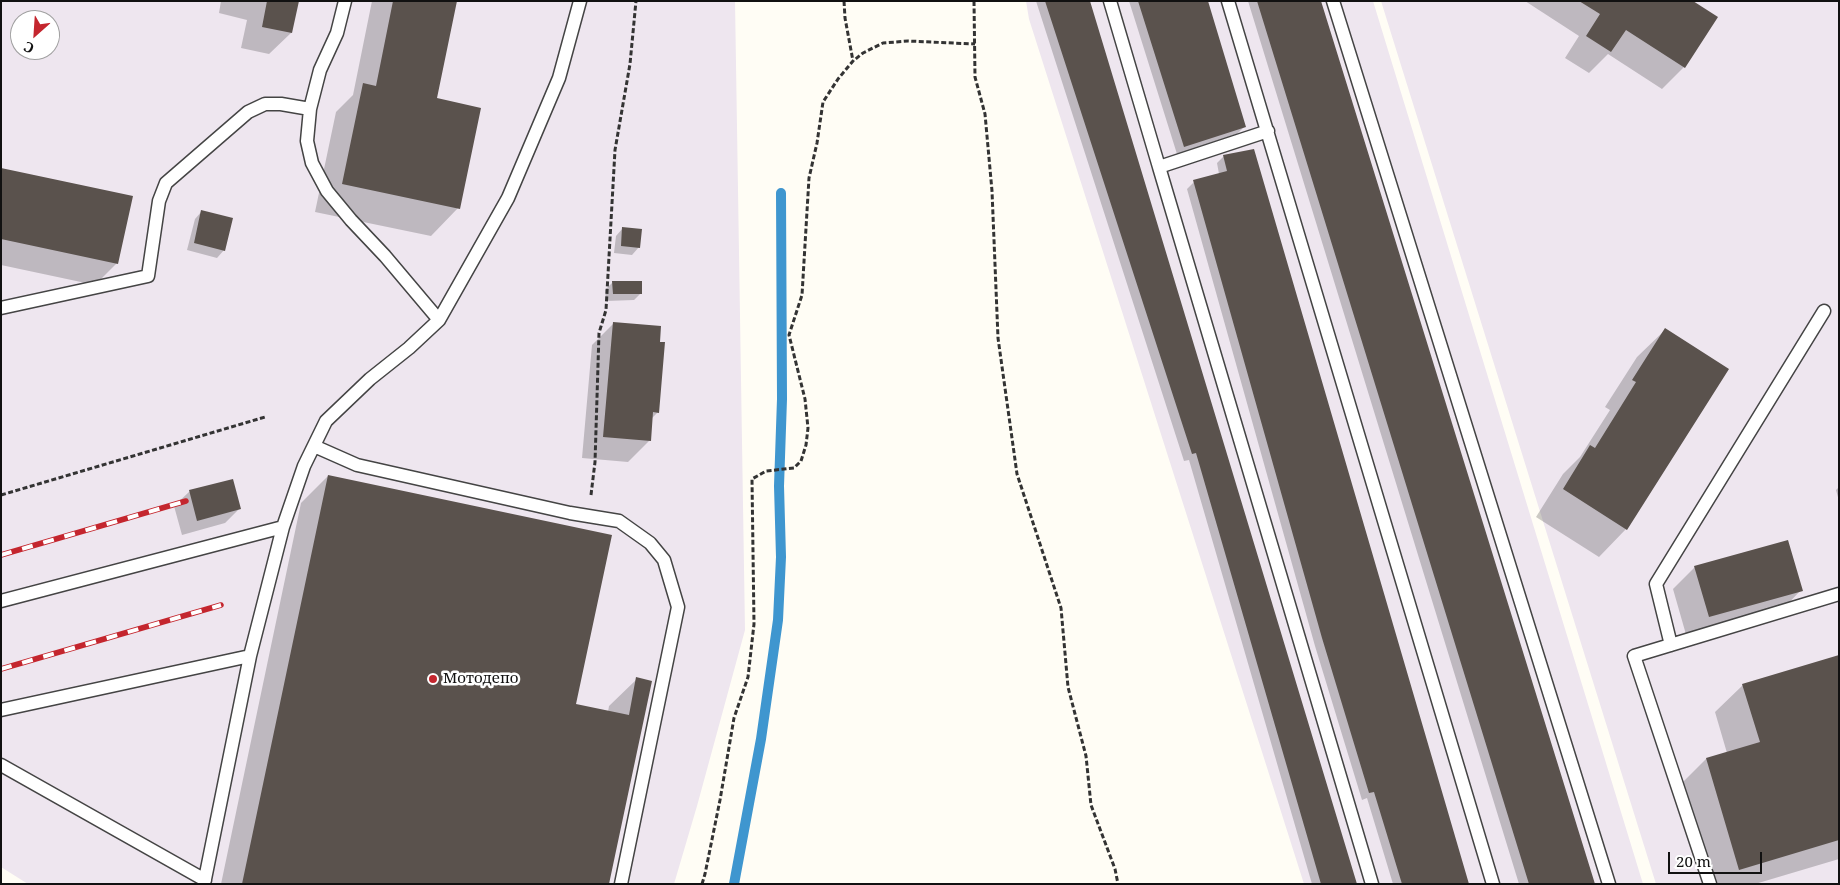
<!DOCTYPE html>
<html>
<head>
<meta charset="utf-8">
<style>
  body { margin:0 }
  #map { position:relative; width:1840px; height:885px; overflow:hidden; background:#fffdf5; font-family:"Noto Serif",serif }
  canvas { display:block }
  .frame { position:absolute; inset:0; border:2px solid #111; pointer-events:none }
  .north { position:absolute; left:10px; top:10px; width:50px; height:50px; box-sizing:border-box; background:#fff; border:1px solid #a0a0a0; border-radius:50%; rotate:206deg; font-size:14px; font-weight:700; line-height:20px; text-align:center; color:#111 }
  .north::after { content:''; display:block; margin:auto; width:18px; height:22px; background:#c4262e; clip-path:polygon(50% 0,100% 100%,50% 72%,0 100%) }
  .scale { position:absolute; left:1668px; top:852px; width:94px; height:22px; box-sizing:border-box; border:2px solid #111; border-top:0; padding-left:6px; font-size:15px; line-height:18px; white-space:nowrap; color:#111; -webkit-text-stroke:4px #fff; paint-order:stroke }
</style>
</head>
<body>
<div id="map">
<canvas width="1840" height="885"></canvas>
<div class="frame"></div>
<div class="north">С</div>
<div class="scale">20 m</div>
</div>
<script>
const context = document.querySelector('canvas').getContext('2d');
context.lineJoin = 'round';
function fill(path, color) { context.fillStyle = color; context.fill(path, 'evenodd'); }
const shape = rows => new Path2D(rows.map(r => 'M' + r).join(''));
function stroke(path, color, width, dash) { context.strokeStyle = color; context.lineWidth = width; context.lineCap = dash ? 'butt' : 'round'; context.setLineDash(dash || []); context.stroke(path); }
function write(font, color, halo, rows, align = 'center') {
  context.font = font + ' "Noto Serif",serif'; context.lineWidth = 5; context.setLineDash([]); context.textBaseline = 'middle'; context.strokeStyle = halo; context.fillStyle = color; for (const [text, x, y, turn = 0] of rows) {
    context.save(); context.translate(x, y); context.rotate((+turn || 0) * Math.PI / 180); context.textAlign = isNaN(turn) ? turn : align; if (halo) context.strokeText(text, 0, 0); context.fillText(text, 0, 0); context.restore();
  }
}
fill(shape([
  [1,1,735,1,745,630,697,806,674,884,28,884,1,867],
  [20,20,50,20,50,50,20,50],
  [1026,1,1373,1,1643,884,1304,884,1029,19],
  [1381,1,1839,1,1839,884,1656,884]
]), '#eee6ef');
fill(shape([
  [221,1,298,1,291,33,269,54,241,48,247,20,219,13],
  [372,1,456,1,436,99,458,208,431,236,315,212,336,112,353,95],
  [1036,1,1089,1,1356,884,1312,884,1189,460,1184,461],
  [1129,1,1207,1,1245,126,1237,134,1177,154],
  [1248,1,1320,1,1594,884,1519,884],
  [1525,1,1691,1,1716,17,1684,67,1662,89,1608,54,1589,73,1565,58,1579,36],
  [1224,156,1468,884,1393,884,1367,798,1362,800,1315,646,1187,189,1194,182,1219,174,1217,163],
  [1,169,117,263,95,285,1,265],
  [202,211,224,250,217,258,187,250,195,219],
  [623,228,639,247,632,255,614,253,616,236],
  [613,282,641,293,634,300,606,301,605,290],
  [614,323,658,412,652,418,650,440,628,462,582,458,592,345],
  [1665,330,1626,529,1599,557,1536,517,1563,474,1580,457,1610,410,1605,407,1637,357],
  [328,476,575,705,608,712,609,706,637,679,608,884,221,884,301,503],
  [232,480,240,508,225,523,182,535,174,506,189,492],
  [1839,487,1839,501,1836,490],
  [1695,567,1801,590,1780,612,1687,638,1673,589],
  [1839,657,1839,859,1755,884,1708,884,1679,786,1706,759,1727,753,1715,712,1743,685]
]), '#0003');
stroke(shape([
  [734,884,761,739,778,620,781,557,779,486,782,399,781,193]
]), '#3f96cf', 10);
fill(shape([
  [267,1,299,1,292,33,262,27],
  [393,1,457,1,437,98,481,108,460,209,342,184,363,83,376,86],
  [1045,1,1090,1,1357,884,1321,884,1196,453,1192,454],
  [1138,1,1208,1,1246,127,1184,147],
  [1257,1,1321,1,1595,884,1529,884],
  [1579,1,1693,1,1718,17,1685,68,1626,30,1611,52,1586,36,1600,14],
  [1254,149,1469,884,1402,884,1374,792,1369,793,1322,638,1193,180,1227,171,1223,155],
  [1,168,133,196,118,264,1,239],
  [201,210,233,218,225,251,194,243],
  [622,227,642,229,640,248,621,246],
  [612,281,642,281,642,294,613,294],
  [613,322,661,326,660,342,665,342,659,413,653,412,651,441,603,437],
  [1665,328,1729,369,1627,530,1563,489,1590,445,1595,448,1636,382,1632,380],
  [328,475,612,535,576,704,629,715,636,677,652,681,609,884,242,884],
  [233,479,241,509,197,521,189,490],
  [1788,540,1803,591,1709,617,1694,566],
  [1839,655,1839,840,1739,870,1706,758,1760,742,1742,684]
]), '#5a524d');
const lane = shape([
  [345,1,337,33,320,70,310,109,307,141,312,163,327,191,351,220,385,256,439,320],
  [1110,1,1159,167,1268,131],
  [1228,1,1493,884],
  [1333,1,1609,884],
  [1159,167,1372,884],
  [1,308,148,276,159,201,166,183,248,112,265,104,281,104,310,109],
  [314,446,357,465,570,513,619,521,650,543,664,560,678,607,621,884],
  [1,601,283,527],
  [1671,645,1656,584,1824,311],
  [1,710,250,656],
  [1,765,205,880],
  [204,884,250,656,283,527,304,466,326,421,370,379,409,348,439,320,508,198,559,78,580,1],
  [1710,884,1634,656,1839,594]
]);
stroke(lane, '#444', 15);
stroke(shape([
  [844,1,845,18,853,61],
  [974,1,975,77,985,114,992,191,998,338,1017,474,1061,608,1068,687,1086,756,1091,805,1115,869,1118,884],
  [1,495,265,417],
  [591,495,595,462,599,333,606,310,615,150,630,64,636,1],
  [702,884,705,874,720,800,734,718,748,677,754,624,752,479,766,471,794,468,801,461,806,445,808,428,805,399,789,335,802,295,809,178,817,143,823,102,838,79,853,61,863,53,883,43,908,41,975,44]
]), '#333', 3, [5, 2.5]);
stroke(lane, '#fff', 12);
const rail = shape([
  [1,555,186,501],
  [1,669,221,605]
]);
stroke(rail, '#c4262e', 5.5);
stroke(rail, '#fff', 4, [11]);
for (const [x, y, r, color] of [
  [433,679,5,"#c4262e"]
]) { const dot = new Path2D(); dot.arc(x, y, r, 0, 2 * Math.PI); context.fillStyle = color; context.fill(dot); stroke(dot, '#fff', 2); }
write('15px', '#111', '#fff', [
  ["Мотодепо",443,679]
], 'left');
</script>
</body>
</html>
